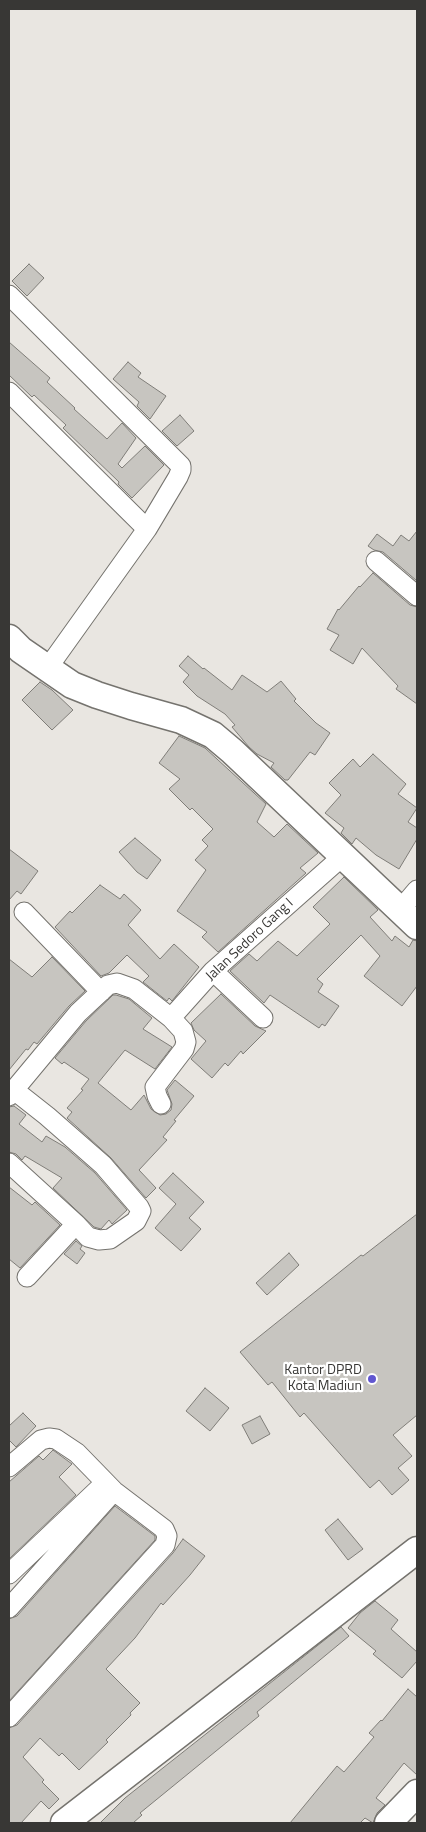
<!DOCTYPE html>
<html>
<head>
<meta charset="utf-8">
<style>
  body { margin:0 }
  #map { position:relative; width:426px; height:1832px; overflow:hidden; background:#e9e6e1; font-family:"Titillium Web",sans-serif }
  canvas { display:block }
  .frame { position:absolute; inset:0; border:10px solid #383735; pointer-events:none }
</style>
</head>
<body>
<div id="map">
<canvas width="426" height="1832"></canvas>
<div class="frame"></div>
</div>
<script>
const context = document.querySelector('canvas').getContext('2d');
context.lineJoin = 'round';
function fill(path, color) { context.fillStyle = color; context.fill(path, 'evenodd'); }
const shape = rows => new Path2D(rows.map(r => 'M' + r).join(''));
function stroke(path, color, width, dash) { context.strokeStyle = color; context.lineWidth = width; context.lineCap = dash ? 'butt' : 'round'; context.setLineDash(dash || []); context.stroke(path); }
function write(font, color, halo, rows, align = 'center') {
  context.font = font + ' "Titillium Web",sans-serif'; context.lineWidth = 4.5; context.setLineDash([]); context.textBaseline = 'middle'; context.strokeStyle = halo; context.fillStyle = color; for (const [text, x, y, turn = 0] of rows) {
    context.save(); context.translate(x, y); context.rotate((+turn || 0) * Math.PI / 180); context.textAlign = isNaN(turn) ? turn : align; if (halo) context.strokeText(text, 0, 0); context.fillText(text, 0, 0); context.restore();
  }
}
const building = shape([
  [29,264,44,278,27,296,12,281,29,264],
  [9,342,50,378,47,382,75,408,74,409,107,439,122,423,136,438,118,464,122,468,145,446,164,465,132,498,118,484,119,482,63,428,66,425,34,395,32,397,9,375,9,342],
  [128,362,141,373,138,377,166,396,150,419,137,406,139,402,113,379,128,362],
  [180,415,194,431,177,446,162,431,180,415],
  [417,531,417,581,383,552,374,550,368,546,377,534,393,546,401,535,409,541,417,531],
  [373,573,410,605,417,607,417,704,396,689,398,686,362,648,353,664,330,650,339,635,327,629,338,609,339,610,359,586,360,587,373,573],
  [188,656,203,669,204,668,232,690,242,675,267,692,281,681,296,699,294,701,316,723,330,733,315,755,310,752,288,780,285,780,271,767,274,763,257,754,249,747,232,727,235,725,225,714,197,696,183,682,189,675,179,666,188,656],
  [40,682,52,690,73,710,52,730,22,700,40,682],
  [179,736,205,748,266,804,257,822,274,837,287,824,318,853,300,868,306,873,218,952,202,937,207,932,177,911,206,870,195,860,208,846,202,840,213,829,192,808,190,810,169,789,180,779,159,763,179,736],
  [373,754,406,784,398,794,417,808,408,822,417,828,417,839,399,869,376,855,356,838,352,844,341,833,344,828,325,813,341,795,329,783,353,759,360,767,373,754],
  [135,838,161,860,147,879,137,872,119,852,135,838],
  [9,849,38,871,21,894,17,891,9,900,9,849],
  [344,877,378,910,370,917,392,941,395,936,409,947,413,940,417,941,417,986,402,1006,364,976,380,956,361,935,317,979,323,984,318,992,339,1006,325,1026,322,1024,319,1028,270,995,264,1003,230,971,249,954,257,961,278,941,297,956,330,924,313,907,344,877],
  [100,885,120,899,124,894,141,910,128,925,160,959,174,944,199,967,172,1001,169,998,167,1001,143,982,149,976,127,955,109,973,101,976,55,927,70,911,72,913,100,885],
  [52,957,85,991,69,1006,37,1044,34,1042,28,1050,26,1049,9,1070,9,959,32,977,52,957],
  [221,994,255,1026,266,1031,243,1054,241,1051,228,1066,225,1063,212,1078,191,1059,206,1041,194,1030,191,1023,221,994],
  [113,995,116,995,129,999,152,1018,143,1029,172,1047,155,1069,125,1050,98,1083,131,1110,144,1095,151,1109,160,1115,166,1114,171,1110,172,1104,167,1090,175,1080,194,1096,174,1120,176,1121,163,1137,167,1140,139,1170,156,1188,146,1198,111,1158,67,1118,72,1112,67,1108,83,1090,81,1089,89,1079,64,1062,62,1064,55,1058,86,1021,113,995],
  [14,1106,26,1115,19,1124,42,1142,46,1136,65,1147,95,1173,127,1210,112,1224,109,1220,101,1229,94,1227,53,1188,62,1178,25,1156,22,1160,16,1154,9,1152,9,1107,14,1106],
  [173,1173,204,1202,189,1218,201,1229,181,1251,155,1228,176,1204,159,1188,173,1173],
  [9,1187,32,1205,35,1202,60,1225,20,1268,9,1259,9,1187],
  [417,1214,417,1415,393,1435,412,1456,398,1468,409,1480,392,1495,379,1480,370,1488,304,1413,300,1417,272,1382,268,1385,240,1352,361,1255,363,1256,417,1214],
  [76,1241,82,1246,80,1249,85,1253,77,1264,64,1254,76,1241],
  [289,1253,299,1265,267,1295,256,1283,289,1253],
  [205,1388,229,1408,210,1431,186,1411,205,1388],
  [23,1413,36,1426,16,1447,9,1440,9,1426,23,1413],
  [260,1416,270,1434,252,1444,242,1425,260,1416],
  [53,1450,72,1464,59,1477,76,1495,9,1559,9,1482,39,1456,43,1460,53,1450],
  [115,1506,155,1536,155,1540,9,1701,9,1619,17,1616,115,1506],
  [338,1519,363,1549,348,1560,325,1530,338,1519],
  [183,1539,205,1556,190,1575,163,1605,161,1603,135,1638,106,1669,140,1703,130,1713,131,1715,106,1740,108,1742,79,1770,62,1753,59,1756,40,1738,23,1757,44,1780,42,1782,59,1799,49,1809,41,1801,21,1823,9,1823,9,1728,17,1725,173,1553,183,1539],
  [375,1601,398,1620,391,1629,417,1652,417,1661,402,1678,373,1654,376,1651,348,1628,360,1613,375,1601],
  [341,1627,349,1636,257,1712,259,1716,140,1813,142,1815,133,1823,100,1823,125,1798,341,1627],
  [408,1689,417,1697,417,1775,404,1763,376,1798,385,1805,377,1813,373,1823,365,1818,360,1823,290,1823,337,1766,344,1772,374,1737,369,1733,381,1720,382,1721,408,1689]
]);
fill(building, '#c7c5c0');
stroke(building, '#7f7d78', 1);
const street = shape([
  [9,295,181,466,181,470,178,477,147,529],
  [9,392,147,529,47,669],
  [376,561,417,596],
  [400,910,417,890],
  [24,912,101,992],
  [213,971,263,1018],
  [14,1090,47,1116,103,1165,139,1207,141,1211,136,1221,110,1239,99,1240,88,1237,76,1224,27,1277],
  [9,1096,78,1013,108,985,117,983,134,989,171,1018,213,971,343,856],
  [161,1104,157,1096,155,1087,184,1049,186,1042,183,1031,171,1018],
  [9,1163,76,1224],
  [9,1467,41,1440,49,1438,56,1439,77,1453,114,1491,164,1529,167,1536,165,1545,9,1717],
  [9,1574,105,1483],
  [9,1608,114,1491]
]);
const secondary = shape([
  [9,638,21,650,72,685,97,695,131,706,181,720,213,735,232,751,417,926],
  [64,1823,417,1550],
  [388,1823,417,1793]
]);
stroke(street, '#75736e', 21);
stroke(secondary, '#75736e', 29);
stroke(street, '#fff', 19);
stroke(secondary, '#fff', 26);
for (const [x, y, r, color] of [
  [372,1379,5,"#6157d0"]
]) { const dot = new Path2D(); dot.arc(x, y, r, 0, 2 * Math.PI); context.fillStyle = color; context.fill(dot); stroke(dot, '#fff', 2); }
write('14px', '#383735', '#fff', [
  ["Jalan Sedoro Gang I",250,940,-43]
]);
write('14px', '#383735', '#fff', [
  ["Kantor DPRD",362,1371],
  ["Kota Madiun",362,1387]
], 'right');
</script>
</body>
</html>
